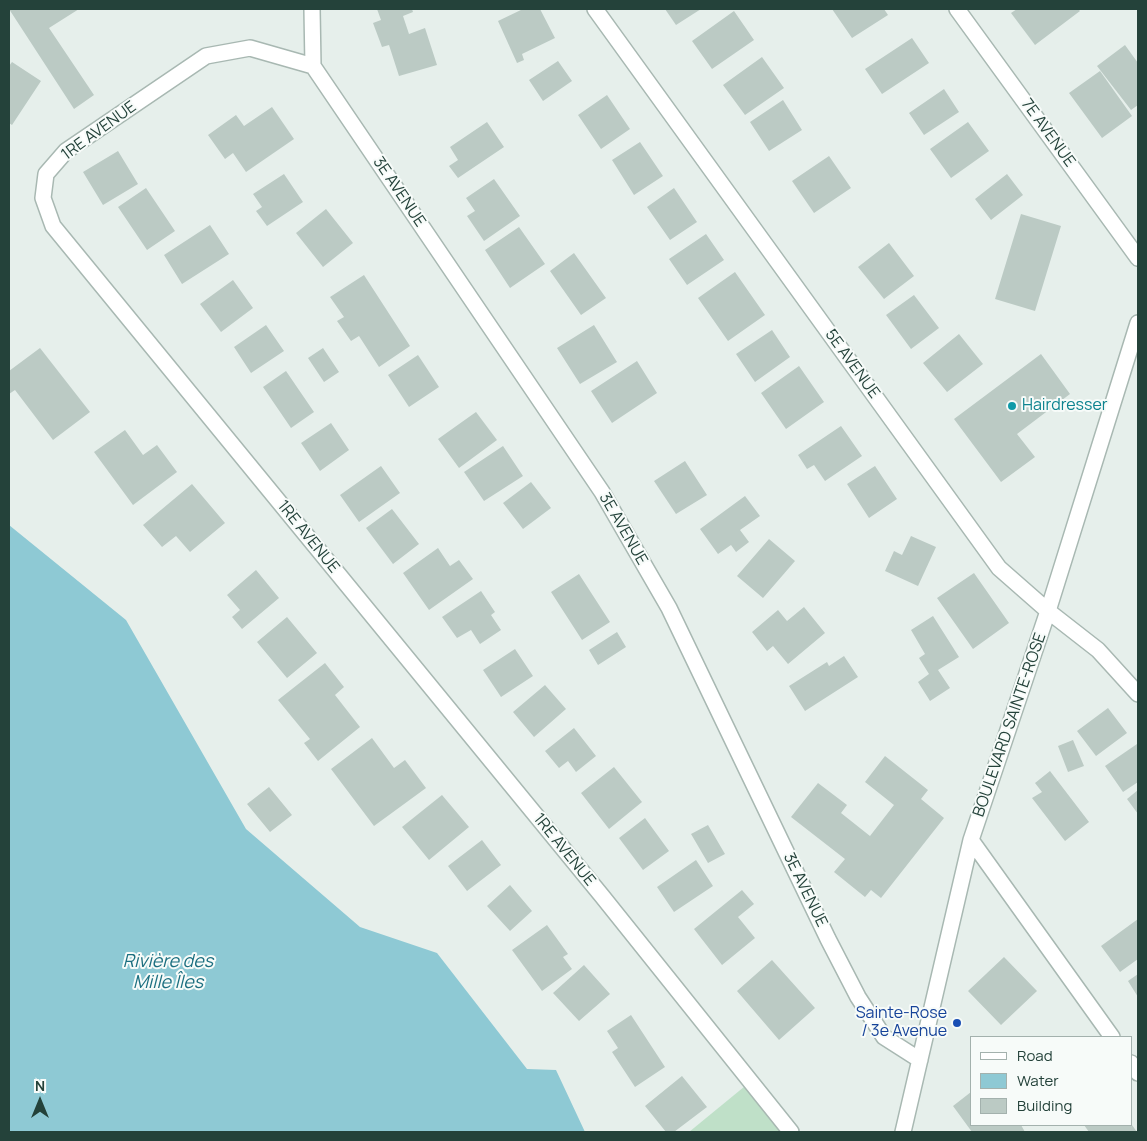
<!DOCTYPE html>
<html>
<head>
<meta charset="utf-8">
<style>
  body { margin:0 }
  #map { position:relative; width:1147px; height:1141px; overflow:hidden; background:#e6efeb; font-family:Manrope,sans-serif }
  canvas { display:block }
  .frame { position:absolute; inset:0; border:10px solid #24423a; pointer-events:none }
  .legend { position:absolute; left:970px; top:1036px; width:162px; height:90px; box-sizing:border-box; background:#f7fbf9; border:1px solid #a3b1ad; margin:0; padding:6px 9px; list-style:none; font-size:15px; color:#24423a }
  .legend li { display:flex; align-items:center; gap:10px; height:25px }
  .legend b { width:25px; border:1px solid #a3b1ad }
  .north { position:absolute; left:15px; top:1076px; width:50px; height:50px; -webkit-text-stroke:4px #f7fbf9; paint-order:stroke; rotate:0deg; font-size:14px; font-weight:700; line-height:20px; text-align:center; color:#24423a }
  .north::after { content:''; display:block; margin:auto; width:18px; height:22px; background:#24423a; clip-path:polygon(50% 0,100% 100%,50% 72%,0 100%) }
</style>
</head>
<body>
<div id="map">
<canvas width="1147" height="1141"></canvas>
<div class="frame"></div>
<ul class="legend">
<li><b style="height:6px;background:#fff"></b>Road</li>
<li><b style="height:14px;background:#8ec9d4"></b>Water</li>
<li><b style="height:14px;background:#bbcac4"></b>Building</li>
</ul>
<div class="north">N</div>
</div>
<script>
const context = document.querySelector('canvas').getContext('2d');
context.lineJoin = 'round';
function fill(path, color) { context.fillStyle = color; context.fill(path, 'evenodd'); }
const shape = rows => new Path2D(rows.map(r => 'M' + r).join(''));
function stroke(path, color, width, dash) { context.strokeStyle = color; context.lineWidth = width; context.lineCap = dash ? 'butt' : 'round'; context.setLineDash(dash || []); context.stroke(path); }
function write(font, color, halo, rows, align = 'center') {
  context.font = font + ' Manrope,sans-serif'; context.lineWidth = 4; context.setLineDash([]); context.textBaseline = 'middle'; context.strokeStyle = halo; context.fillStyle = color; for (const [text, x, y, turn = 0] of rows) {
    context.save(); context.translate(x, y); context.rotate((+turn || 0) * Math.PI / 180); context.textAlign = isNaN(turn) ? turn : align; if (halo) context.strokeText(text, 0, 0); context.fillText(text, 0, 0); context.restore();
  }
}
fill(shape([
  [750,1082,791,1132,689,1132]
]), '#bfe0c8');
fill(shape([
  [9,525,126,620,246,829,360,927,437,953,527,1069,556,1070,585,1132,9,1132]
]), '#8ec9d4');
fill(shape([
  [9,9,79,9,49,28,94,95,74,109],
  [377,9,412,9,413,12,403,16,409,34,425,28,437,65,399,76,389,45,382,47,373,23,381,20],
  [523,9,540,9,555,38,522,54,524,60,517,63,498,21],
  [665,9,701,9,676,25],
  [832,9,884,9,888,15,852,38],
  [1017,9,1078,9,1080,11,1035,45,1011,13],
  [734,11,754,40,712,69,692,41],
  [912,38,929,63,882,94,865,69],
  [1125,45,1138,63,1138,105,1131,110,1097,66],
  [762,57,784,88,745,115,723,85],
  [558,61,572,81,543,101,529,80],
  [12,62,41,81,12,125,9,123,9,66],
  [1100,71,1132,116,1102,138,1069,93],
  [944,89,959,112,924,135,909,113],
  [607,95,630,129,601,149,578,115],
  [783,100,802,130,769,151,750,122],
  [272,107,294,139,246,172,233,153,225,159,208,135,236,115,244,126],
  [487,122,504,147,458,178,449,166,458,160,450,147],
  [968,122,989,151,951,178,930,149],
  [640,142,663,176,634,195,612,160],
  [118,151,138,184,103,205,83,172],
  [829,156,851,188,814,213,792,181],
  [284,174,303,202,267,226,256,211,262,207,253,194],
  [1007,174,1023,195,991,220,975,199],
  [494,179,520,216,484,241,467,216,475,211,466,198],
  [146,188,175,231,147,250,118,207],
  [674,188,697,222,670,240,647,207],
  [326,209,353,243,323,267,296,233],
  [1021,214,1061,226,1035,311,995,299],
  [210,225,229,254,182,284,164,255],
  [519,227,545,264,510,288,485,250],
  [706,234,724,260,687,285,669,259],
  [889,243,914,276,884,299,858,267],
  [574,253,606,298,581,315,550,271],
  [735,272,765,315,728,341,698,298],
  [364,275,410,346,379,367,359,336,351,341,337,321,344,317,330,297],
  [233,280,253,308,221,332,200,304],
  [914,295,939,328,911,349,886,315],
  [266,325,284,351,251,373,234,347],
  [594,325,617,362,580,384,557,348],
  [772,330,790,357,755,382,736,354],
  [959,334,983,364,947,392,923,363],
  [40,348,90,412,53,440,15,390,9,394,9,371],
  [323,348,339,372,324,382,308,358],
  [1041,354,1070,394,1017,434,1035,457,1001,482,954,419],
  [418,355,439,387,409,407,388,375],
  [637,361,657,393,612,423,591,391],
  [799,366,824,402,786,429,761,393],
  [286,371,314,412,291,428,263,387],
  [476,412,497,440,459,468,438,439],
  [331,423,349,450,320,471,301,443],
  [841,426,862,456,825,481,814,465,807,469,798,455],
  [125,430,143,455,157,445,177,472,133,505,94,452],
  [503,446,523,476,484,501,464,472],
  [685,461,707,495,676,514,654,481],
  [381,466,400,493,359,522,340,495],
  [875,466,897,499,869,518,847,484],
  [531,482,551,508,523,529,503,503],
  [192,484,225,523,190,552,176,536,162,547,143,525],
  [745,496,760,516,740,530,749,542,736,552,731,545,718,554,700,529],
  [392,509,419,544,393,564,366,528],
  [911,536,936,547,918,586,885,571,894,551,902,555],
  [769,539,795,561,763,598,737,576],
  [438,548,450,566,459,560,473,579,429,610,403,573],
  [256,570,279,598,242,629,232,617,240,610,227,595],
  [974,573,1009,623,973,649,937,598],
  [579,574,610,622,582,640,551,592],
  [481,591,495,612,491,615,501,630,480,644,471,630,457,638,442,617],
  [804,607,825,633,788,664,773,646,767,651,752,632,778,610,787,621],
  [933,616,959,657,938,670,950,688,930,701,918,682,929,674,919,658,925,654,911,630],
  [287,617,317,653,287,678,257,642],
  [617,632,626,647,598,665,589,650],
  [515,649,533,676,501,697,483,670],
  [844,656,858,677,805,711,789,686,827,662,829,666],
  [325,663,344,687,335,695,360,727,318,761,304,743,310,739,278,700],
  [545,685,566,709,534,737,513,712],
  [1108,708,1127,733,1096,756,1077,731],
  [574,728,596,756,576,772,568,761,559,768,545,751],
  [372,738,394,768,405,760,426,788,374,826,331,769],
  [1073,740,1084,766,1068,772,1058,746],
  [1137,744,1138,746,1138,782,1123,792,1105,766],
  [885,756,928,790,921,799,944,818,881,898,871,890,865,897,834,872,845,859,791,817,818,783,847,805,841,813,870,836,894,805,865,782],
  [614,767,642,802,609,829,581,793],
  [1050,771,1089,822,1065,841,1032,798,1042,792,1035,783],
  [269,787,292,815,270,832,247,804],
  [1138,790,1138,814,1127,799],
  [442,795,469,827,429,860,402,827],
  [645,818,669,851,643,870,619,838],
  [708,825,725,854,708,863,691,834],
  [482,840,501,865,467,891,448,866],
  [696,860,713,886,674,912,657,887],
  [510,885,532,911,510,931,487,906],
  [742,890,754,904,738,917,755,938,722,965,694,929],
  [1138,919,1138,959,1120,972,1101,946],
  [547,925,568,954,563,957,572,969,542,991,512,950],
  [1004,957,1037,991,1001,1025,968,991],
  [772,960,815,1008,779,1040,737,991],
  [584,965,610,994,579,1021,553,993],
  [1138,974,1138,997,1128,981],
  [631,1015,665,1067,635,1087,612,1052,618,1048,607,1031],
  [682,1076,707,1107,674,1132,666,1132,645,1106],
  [971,1092,971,1125,1021,1125,1025,1132,972,1132,953,1106],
  [1084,1125,1132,1125,1137,1132,1089,1132]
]), '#bbcac4');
const minor = shape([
  [312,9,313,66,602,492,669,608,828,939,858,997,884,1037,920,1060],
  [595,9,999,568,1048,611,1098,650,1138,694],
  [957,9,1138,258],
  [313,66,250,48,206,56,66,151,46,174,43,198,53,226,602,896,791,1132],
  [971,840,1112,1037],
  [1131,1063,1138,1073],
  [903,1132,971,840,1048,611,1138,323]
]);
stroke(minor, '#a8b8b2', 18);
stroke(minor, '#fff', 15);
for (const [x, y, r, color] of [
  [1012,406,5,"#0f9aa8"],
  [957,1023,5,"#1a4fb4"]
]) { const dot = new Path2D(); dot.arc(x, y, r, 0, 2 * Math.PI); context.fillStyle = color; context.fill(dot); stroke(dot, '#f7fbf9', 2); }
write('16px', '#24423a', '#f7fbf9', [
  ["1RE AVENUE",99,131,-36],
  ["7E AVENUE",1048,133,54],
  ["3E AVENUE",399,192,56],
  ["5E AVENUE",852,364,54],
  ["3E AVENUE",623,529,60],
  ["1RE AVENUE",308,537,51],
  ["BOULEVARD SAINTE-ROSE",1010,725,-71],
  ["1RE AVENUE",564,850,51],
  ["3E AVENUE",805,890,64]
]);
write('16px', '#0d838f', '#f7fbf9', [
  ["Hairdresser",1022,406]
], 'left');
write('16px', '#164399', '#f7fbf9', [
  ["Sainte-Rose",947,1014],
  ["/ 3e Avenue",947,1032]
], 'right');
write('italic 18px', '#1c6f80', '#f7fbf9', [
  ["Rivière des",168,962],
  ["Mille Îles",168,983]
]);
</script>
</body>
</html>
